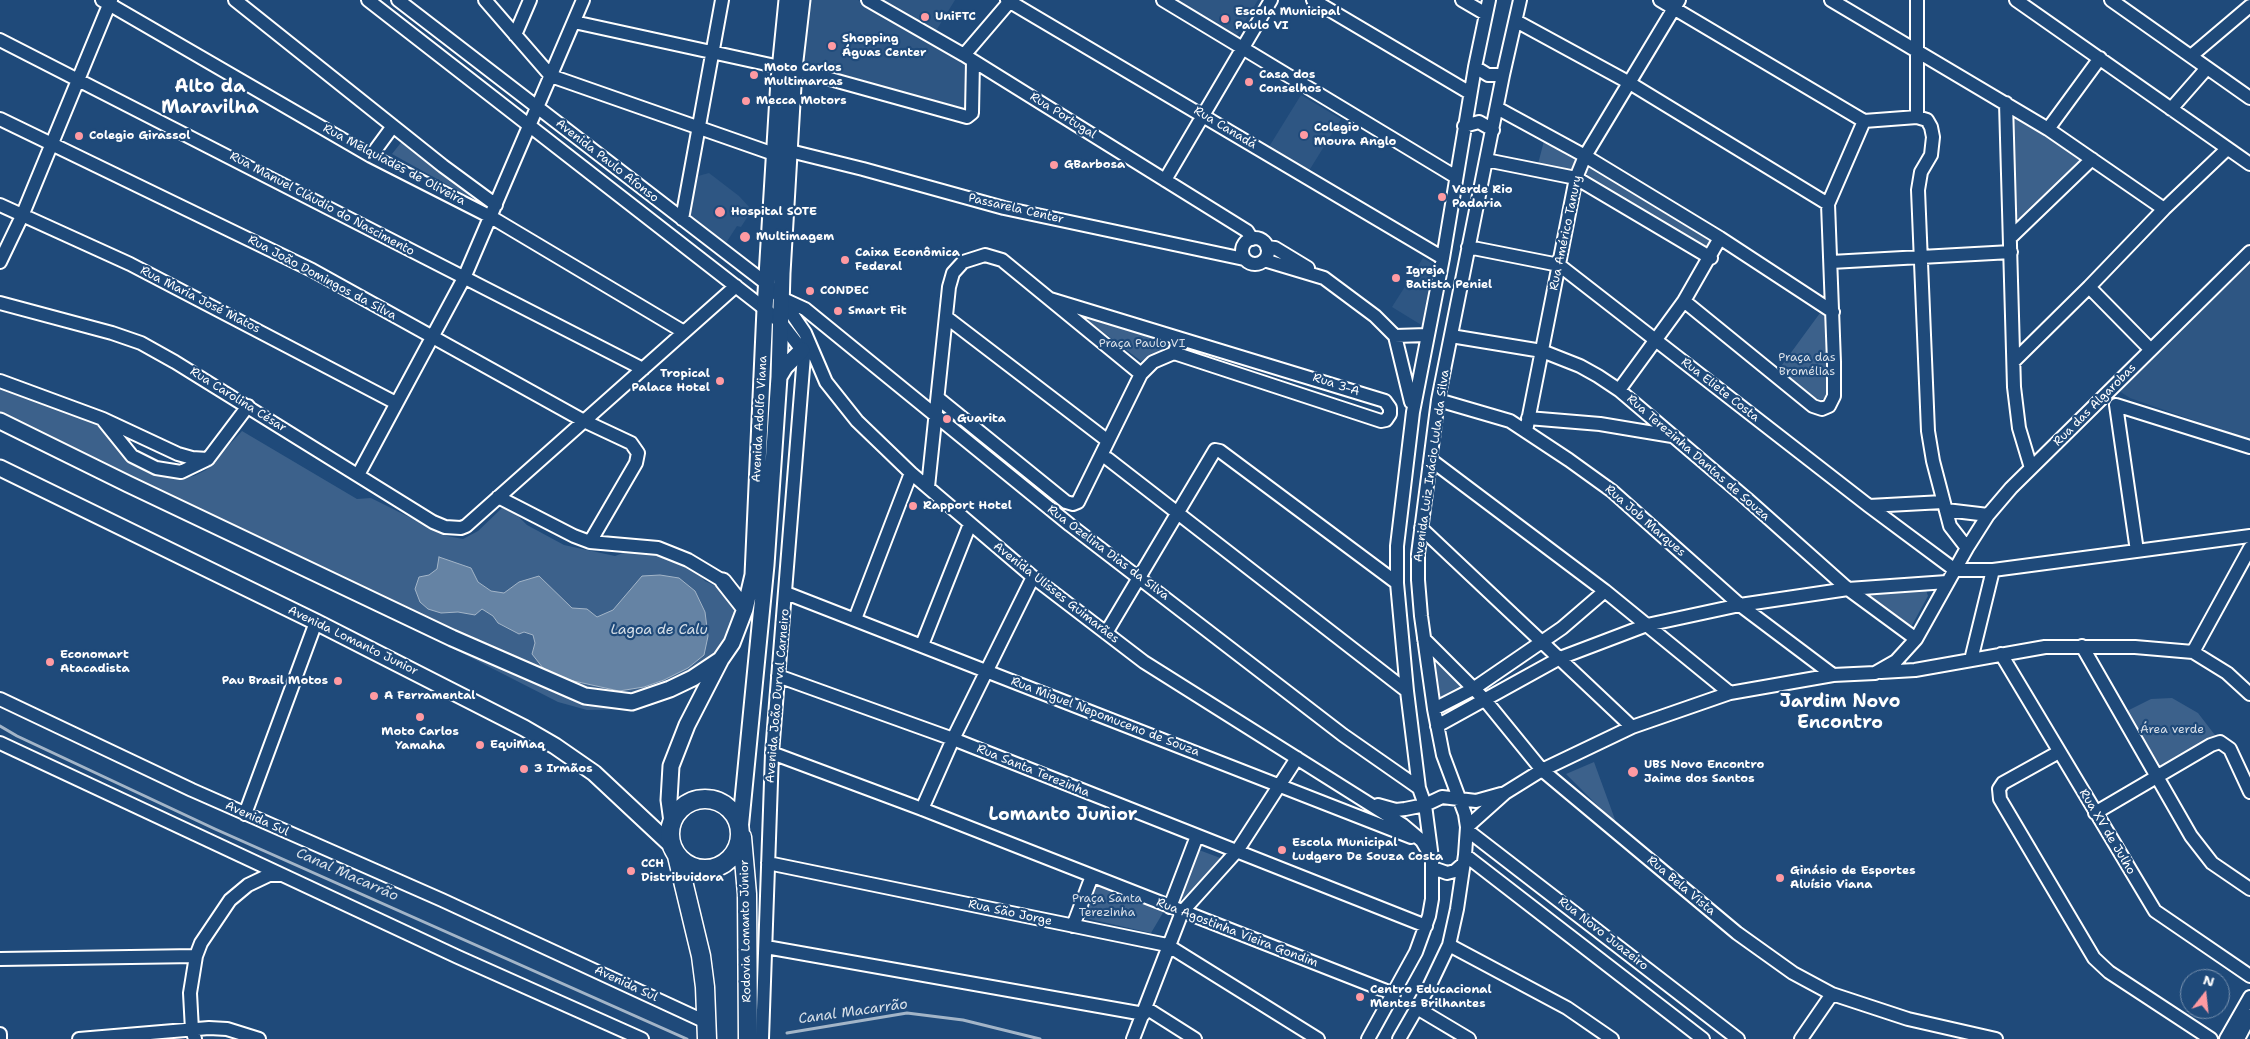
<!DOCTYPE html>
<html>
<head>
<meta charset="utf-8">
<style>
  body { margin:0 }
  #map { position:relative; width:2250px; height:1039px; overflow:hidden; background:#1f4a7a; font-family:"Shantell Sans",sans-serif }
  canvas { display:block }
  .north { position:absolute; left:2180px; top:969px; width:50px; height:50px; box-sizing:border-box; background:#1f4a7a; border:1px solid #7992af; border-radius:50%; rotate:16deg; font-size:14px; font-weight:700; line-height:20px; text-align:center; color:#fff }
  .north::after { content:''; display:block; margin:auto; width:18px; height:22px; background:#ff9aa2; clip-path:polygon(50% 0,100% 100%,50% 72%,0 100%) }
</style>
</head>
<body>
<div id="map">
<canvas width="2250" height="1039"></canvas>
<div class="north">N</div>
</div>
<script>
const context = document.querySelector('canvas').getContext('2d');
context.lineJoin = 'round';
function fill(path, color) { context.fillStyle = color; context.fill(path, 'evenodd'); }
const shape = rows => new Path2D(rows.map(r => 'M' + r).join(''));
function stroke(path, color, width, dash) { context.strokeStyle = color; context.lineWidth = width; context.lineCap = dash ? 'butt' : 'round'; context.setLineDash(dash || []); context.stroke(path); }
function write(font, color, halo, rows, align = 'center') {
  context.font = font + ' "Shantell Sans",sans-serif'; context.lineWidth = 4.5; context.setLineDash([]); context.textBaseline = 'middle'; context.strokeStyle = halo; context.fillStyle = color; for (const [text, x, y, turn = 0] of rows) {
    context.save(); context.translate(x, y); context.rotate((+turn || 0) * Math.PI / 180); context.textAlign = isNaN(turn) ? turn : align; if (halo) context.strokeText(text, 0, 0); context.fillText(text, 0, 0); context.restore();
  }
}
fill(shape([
  [807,0,858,0,966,65,967,111,798,61],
  [878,0,955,0,934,34],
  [1171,0,1258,0,1235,38],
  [1301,95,1341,119,1307,174,1267,150],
  [709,173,739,196,752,210,741,227,737,226,724,246,689,215,698,176],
  [1423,258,1436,266,1423,326,1392,307],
  [2250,262,2250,440,2130,398,2119,391]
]), '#2e5683');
fill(shape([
  [2015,114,2082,158,2022,220,2016,217,2011,116],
  [403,140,475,200,392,154],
  [1544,141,1575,160,1576,164,1573,170,1567,171,1538,164],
  [1590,168,1597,170,1711,240,1713,244,1708,250,1585,179,1586,170],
  [1074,310,1171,337,1169,348,1141,361],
  [1820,313,1826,317,1827,393,1825,398,1821,400,1815,398,1779,369],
  [0,385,102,424,125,451,180,478,194,476,206,470,242,431,357,499,371,498,447,536,463,539,478,531,502,508,513,511,527,525,564,545,615,556,631,550,644,548,690,565,705,581,728,592,737,604,736,623,709,665,634,709,587,710,558,702,0,417],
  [1925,587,1928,596,1911,627,1904,626,1861,593],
  [1434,655,1467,688,1441,702],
  [2172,698,2198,713,2218,739,2162,769,2127,711,2151,699],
  [1594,762,1617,825,1566,774],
  [1199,850,1223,859,1186,899,1180,897],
  [1097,885,1164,911,1151,933,1085,918]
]), '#3c618b');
const water = shape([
  [439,557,471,568,478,582,491,591,504,593,519,582,539,576,572,608,587,609,597,617,613,610,642,576,660,575,679,578,695,591,705,612,708,636,704,655,688,668,664,680,644,687,619,691,560,678,543,668,532,654,535,643,533,635,524,632,519,634,498,623,493,616,482,609,475,615,458,612,441,613,428,609,420,602,415,589,419,577,429,575,437,569,439,557]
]);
fill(water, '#6583a4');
stroke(water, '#a3b5c8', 1);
stroke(shape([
  [0,726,17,736,215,829,687,1039],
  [787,1033,907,1013,963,1020,1040,1039]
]), '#a3b5c8', 3);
const minor = shape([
  [102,0,371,156,491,217,684,332],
  [235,0,443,166,496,205],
  [368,0,765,309,781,323,806,355],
  [398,0,767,284,781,298,805,333,826,382,857,421,911,473,1033,577,1144,662,1403,825,1422,841,1432,858],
  [485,0,551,76,774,154],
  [868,0,964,55,1247,231,1252,239],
  [1007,0,1443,258],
  [1163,0,1456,177],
  [1313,0,1470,93],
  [1462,0,1486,14],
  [1660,0,1864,121,1917,117,1927,120,1931,127,1933,137,1931,155,1921,172,1918,190,1928,431,1933,461,1950,526,1967,548],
  [1831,0,2048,129,2164,209],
  [1917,0,1917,117],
  [2016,0,2250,164],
  [2111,0,2250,98],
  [1516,21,1628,82,1828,204],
  [574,22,780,67],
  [515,35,530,0],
  [0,40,643,369],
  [964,55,1011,0],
  [2191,56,2250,6],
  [1475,67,1488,75,1503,75],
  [794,69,967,117,972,113,973,61],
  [2006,103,2014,387,2019,428,2031,468],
  [1497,108,1585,156,1720,238,1833,312],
  [2171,109,2207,68],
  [0,119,312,270,584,421,631,443,638,453,636,463,590,542],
  [1464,126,1479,122,1493,130],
  [2048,129,2100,58],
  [790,151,863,169,1004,208,1244,259],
  [371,156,393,126],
  [1486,160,1576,178,1711,258],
  [1165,180,1271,0],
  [0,205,130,264,396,403],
  [682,219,722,0],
  [2010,238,2092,159],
  '1242 251a13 13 0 1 1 26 0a13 13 0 1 1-26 0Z',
  [1267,247,1275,248,1308,268],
  [1468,247,1559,265,1869,506,1955,570],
  [1264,260,1324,278,1375,316,1395,336,1411,402],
  [0,262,22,216,111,0],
  [1831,262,2011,252],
  [2089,287,2150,349],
  [781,298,805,309,1070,525,1343,735,1419,788],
  [1050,299,1385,401,1390,408,1390,414,1386,420,1381,421,1174,353],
  [1684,301,1813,406,1822,409,1829,406,1834,396,1834,362,1828,204,1864,121],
  [0,303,112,333,141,343,175,362,433,522,445,527,461,528,466,526,736,286],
  [946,317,1108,441],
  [1395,336,1427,335],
  [1451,336,1542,351,1580,366,1598,376,1619,390,1747,499,1848,589,1916,639],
  [2014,361,2089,287,2164,209,2227,149],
  [0,381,103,419,178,454,192,458,208,459],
  [1619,390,1684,301,1720,238],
  [939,399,1066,502,1073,504,1078,502,1141,374,1153,362,1174,353,1177,346],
  [1438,400,1510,421,1569,460,1612,491,1740,605,1833,675],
  [2116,405,2137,551],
  [2116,405,2250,447],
  [1528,418,1600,424,1672,436],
  [103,420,132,456,156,468,181,472,208,459,248,406],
  [1526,431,1576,178,1585,156,1679,0],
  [1108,459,1407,691],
  [1431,460,1605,591,1730,693],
  [358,475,464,278,583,0],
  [928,487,949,287,953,273,963,262,985,255,1002,260,1141,374],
  [498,497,574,536,590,542,658,548,688,560,723,581],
  [1869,506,1943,502],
  [1946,510,1988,515],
  [1421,528,1632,727],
  [1955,570,1993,570,2250,536],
  [786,593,1411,837],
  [855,619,911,473],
  [1106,633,1215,450,1220,451,1397,583],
  [1424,639,1485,700,1542,770,1737,933,1793,973,1832,994,1908,1019,1996,1039],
  [922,645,970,524],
  [2082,646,2191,836,2212,863,2250,889],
  [2193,652,2250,548],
  [2001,654,2155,911,2250,976],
  [1971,660,1993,570],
  [1881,672,1915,670,2045,647,2135,647,2193,652,2227,673,2250,694],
  [778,676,953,739,1426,926],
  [0,699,192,790,442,900,706,1022],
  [1434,709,1473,689,1562,628,1605,591],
  [1437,726,1560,658,1647,625,1740,605,1848,589,1947,582],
  [0,743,458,957,642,1039],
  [2059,752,2003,783,1999,789,2000,799,2094,958,2109,972,2211,1039],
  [772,753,922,809,1394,994],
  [1378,805,1396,810,1405,809,1425,805,1442,797,1476,801,1501,794],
  [922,809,953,739,1033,577],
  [2095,813,2211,745,2220,742,2230,749,2250,792],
  [245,814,316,622],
  [1467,827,1505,793,1542,770,1632,727,1730,693,1833,675,1875,673,1896,661,1916,639,1967,548,1988,515,2011,488,2250,252],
  [1467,830,1738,1039],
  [1465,855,1703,1039],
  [768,863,1167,945,1318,1039],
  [1433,868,1447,873,1455,871,1463,864],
  [1170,907,1197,836],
  [1073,926,1092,876],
  [1449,945,1567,1008,1612,1039],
  [766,947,1144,1014],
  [0,959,196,956],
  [1146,1008,1195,1039],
  [1417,1008,1469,1039],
  [0,1034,0,1039],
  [79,1039,209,1028,227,1029,259,1039],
  [195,1039,192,1030,190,993,196,956,201,943,230,900,248,885,269,875,281,875],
  [762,1039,772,753,805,343],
  [1133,1039,1182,912,1237,851,1297,758],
  [1368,1039,1416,952,1429,916,1432,899,1432,858,1425,805,1419,788,1407,691,1397,583,1397,546,1413,412,1443,258,1475,67,1489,0],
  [1399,1039,1429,987,1449,945,1457,909,1465,855,1467,827,1465,814,1443,755,1434,709,1421,616,1418,580,1418,554,1438,400,1503,75,1520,0],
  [1801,1039,1832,994],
  [2226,1039,2250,997],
  [2238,1039,2250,1016]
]);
const major = shape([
  [779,377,785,367,802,350],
  [0,421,128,484,452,638,585,696,632,702,670,689,693,678,720,660],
  [0,468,316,622,524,728,555,746,594,773,671,845],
  [723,581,745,609],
  [672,822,669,800,671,766,687,725,721,659,732,643,745,609,753,575,765,309,779,80,787,0],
  [740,830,766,565,779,377,782,273,794,69,802,0]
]);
const highway = shape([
  '670 834a35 35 0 1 1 70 0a35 35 0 1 1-70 0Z',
  [742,837,747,894,748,1039],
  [677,856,701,956,705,987,707,1039]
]);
stroke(minor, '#fff', 16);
stroke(major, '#fff', 19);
stroke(highway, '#fff', 21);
stroke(minor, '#1f4a7a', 12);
stroke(major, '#1f4a7a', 15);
stroke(highway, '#1f4a7a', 18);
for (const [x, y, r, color] of [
  [925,17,5,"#ff9aa2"],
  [1225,19,5,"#ff9aa2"],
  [832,46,5,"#ff9aa2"],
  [754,75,5,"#ff9aa2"],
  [1249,82,5,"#ff9aa2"],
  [746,101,5,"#ff9aa2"],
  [1304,135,5,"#ff9aa2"],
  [79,136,5,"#ff9aa2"],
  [1054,165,5,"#ff9aa2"],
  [1442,197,5,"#ff9aa2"],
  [720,212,6,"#ff9aa2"],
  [745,237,6,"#ff9aa2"],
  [845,260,5,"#ff9aa2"],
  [1396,278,5,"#ff9aa2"],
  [810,291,5,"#ff9aa2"],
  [838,311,5,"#ff9aa2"],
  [720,381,5,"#ff9aa2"],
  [947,419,5,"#ff9aa2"],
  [913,506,5,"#ff9aa2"],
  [50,662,5,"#ff9aa2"],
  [338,681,5,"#ff9aa2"],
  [374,696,5,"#ff9aa2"],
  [420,717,5,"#ff9aa2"],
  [480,745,5,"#ff9aa2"],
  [524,769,5,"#ff9aa2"],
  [1633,772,6,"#ff9aa2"],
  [1282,850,5,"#ff9aa2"],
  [631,871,5,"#ff9aa2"],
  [1780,878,5,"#ff9aa2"],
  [1360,997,5,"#ff9aa2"]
]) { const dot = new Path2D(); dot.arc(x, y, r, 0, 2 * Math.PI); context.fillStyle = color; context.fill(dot); stroke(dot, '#1f4a7a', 2); }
write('bold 12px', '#fff', '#1f4a7a', [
  ["Escola Municipal",1235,12],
  ["Paulo VI",1235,26],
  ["UniFTC",935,17],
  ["Shopping",842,39],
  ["Águas Center",842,53],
  ["Moto Carlos",764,68],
  ["Multimarcas",764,82],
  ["Casa dos",1259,75],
  ["Conselhos",1259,89],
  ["Mecca Motors",756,101],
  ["Colegio",1314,128],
  ["Moura Anglo",1314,142],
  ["Colegio Girassol",89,136],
  ["GBarbosa",1064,165],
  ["Verde Rio",1452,190],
  ["Padaria",1452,204],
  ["Hospital SOTE",731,212],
  ["Multimagem",756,237],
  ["Caixa Econômica",855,253],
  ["Federal",855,267],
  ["Igreja",1406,271],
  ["Batista Peniel",1406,285],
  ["CONDEC",820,291],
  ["Smart Fit",848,311],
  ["Tropical",710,374,"right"],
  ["Palace Hotel",710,388,"right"],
  ["Guarita",957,419],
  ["Rapport Hotel",923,506],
  ["Economart",60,655],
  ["Atacadista",60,669],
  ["Pau Brasil Motos",328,681,"right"],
  ["A Ferramental",384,696],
  ["Moto Carlos",420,732,"center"],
  ["Yamaha",420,746,"center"],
  ["EquiMaq",490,745],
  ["UBS Novo Encontro",1644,765],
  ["Jaime dos Santos",1644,779],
  ["3 Irmãos",534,769],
  ["Escola Municipal",1292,843],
  ["Ludgero De Souza Costa",1292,857],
  ["CCH",641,864],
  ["Distribuidora",641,878],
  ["Ginásio de Esportes",1790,871],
  ["Aluísio Viana",1790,885],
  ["Centro Educacional",1370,990],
  ["Mentes Brilhantes",1370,1004]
], 'left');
write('12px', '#fff', '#1f4a7a', [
  ["Rua Portugal",1063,116,32],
  ["Rua Canadá",1225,128,31],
  ["Avenida Paulo Afonso",607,161,38],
  ["Rua Melquíades de Oliveira",394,165,28],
  ["Rua Manuel Cláudio do Nascimento",322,204,28],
  ["Passarela Center",1016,209,13],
  ["Rua Américo Tanury",1566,233,-78],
  ["Rua João Domingos da Silva",322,278,28],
  ["Rua Maria José Matos",200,300,27],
  ["Rua 3-A",1336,385,18],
  ["Rua Eliete Costa",1720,390,38],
  ["Rua Carolina César",238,400,32],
  ["Rua das Algarobas",2095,405,-45],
  ["Avenida Adolfo Viana",760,419,-87],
  ["Rua Terezinha Dantas de Souza",1698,458,41],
  ["Avenida Luiz Inácio Lula da Silva",1432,466,-82],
  ["Rua Job Marques",1645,521,41],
  ["Rua Ozelina Dias da Silva",1108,553,37],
  ["Avenida Ulisses Guimarães",1056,593,38],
  ["Avenida Lomanto Junior",353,641,26],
  ["Avenida João Durval Carneiro",778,696,-85],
  ["Rua Miguel Nepomuceno de Souza",1105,717,21],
  ["Rua Santa Terezinha",1033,771,22],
  ["Avenida Sul",257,819,24],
  ["Rua XV de Julho",2107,832,59],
  ["Rua Bela Vista",1681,886,40],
  ["Rua São Jorge",1010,913,12],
  ["Rodovia Lomanto Júnior",746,931,-91],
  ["Rua Agostinha Vieira Gondim",1237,933,21],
  ["Rua Novo Juazeiro",1603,934,38],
  ["Avenida Sul",626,984,25]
]);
write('12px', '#d8dfe8', '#1f4a7a', [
  ["Praça Paulo VI",1142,344],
  ["Praça das",1807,358],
  ["Bromélias",1807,372],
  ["Área verde",2172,730],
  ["Praça Santa",1107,899],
  ["Terezinha",1107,913]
]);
write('italic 14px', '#d8e0e8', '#1f4a7a', [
  ["Lagoa de Calu",659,630],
  ["Canal Macarrão",347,875,24],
  ["Canal Macarrão",853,1012,-8]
]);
write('bold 18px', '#fff', '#1f4a7a', [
  ["Alto da",210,87],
  ["Maravilha",210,108],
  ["Jardim Novo",1840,702],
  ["Encontro",1840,723],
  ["Lomanto Junior",1063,815]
]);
</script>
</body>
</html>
